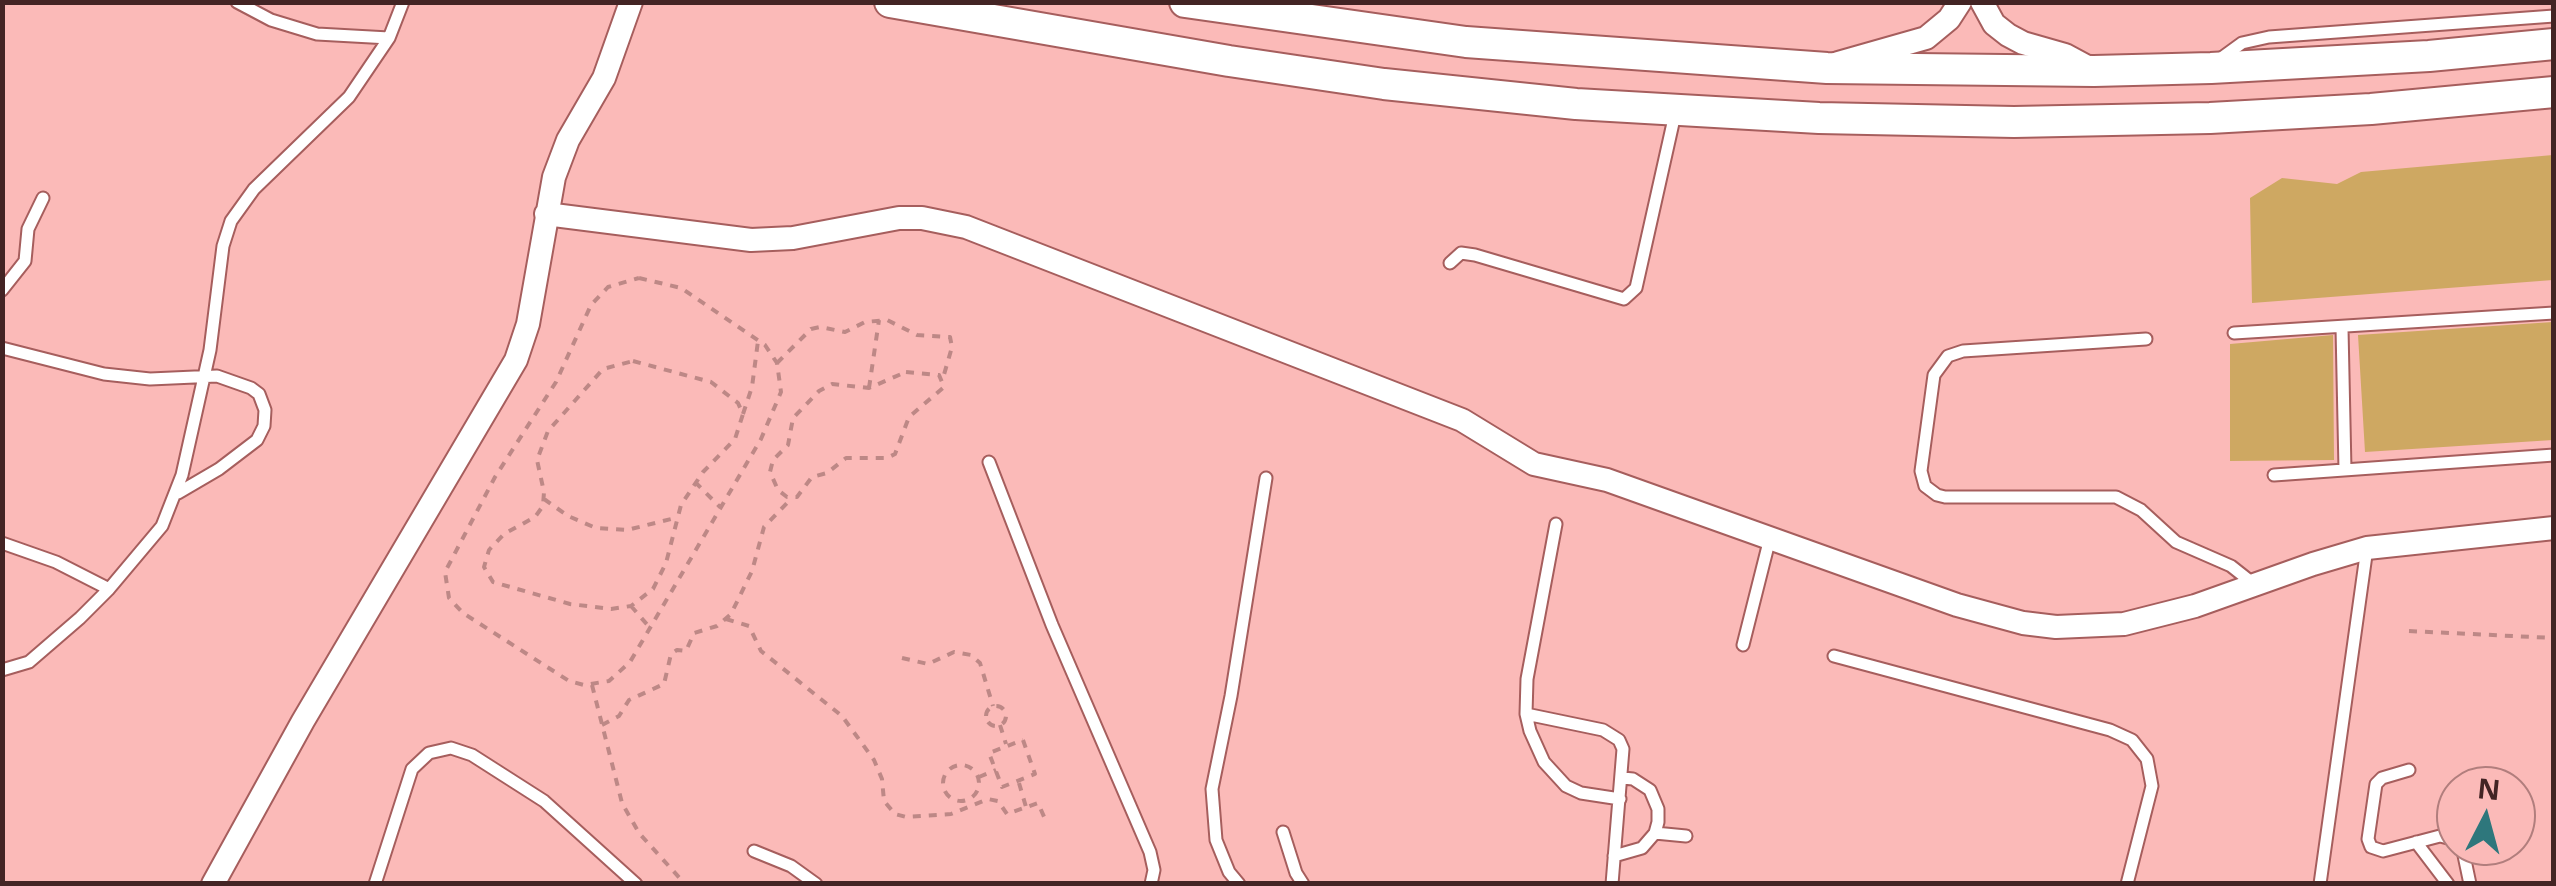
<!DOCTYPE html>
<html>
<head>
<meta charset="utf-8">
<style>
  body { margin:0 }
  #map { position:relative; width:2556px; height:886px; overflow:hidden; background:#fbbab8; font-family:"Noto Sans",sans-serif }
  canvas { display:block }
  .frame { position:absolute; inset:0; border:5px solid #432424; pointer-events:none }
  .north { position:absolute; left:2436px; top:766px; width:100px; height:100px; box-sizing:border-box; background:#fbbab8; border:2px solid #b17e7d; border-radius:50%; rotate:6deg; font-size:28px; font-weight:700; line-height:40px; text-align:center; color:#432424 }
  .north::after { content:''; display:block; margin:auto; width:35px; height:45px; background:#2e777c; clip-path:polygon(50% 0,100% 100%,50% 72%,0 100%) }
</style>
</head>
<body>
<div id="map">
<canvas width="2556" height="886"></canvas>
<div class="frame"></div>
<div class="north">N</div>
</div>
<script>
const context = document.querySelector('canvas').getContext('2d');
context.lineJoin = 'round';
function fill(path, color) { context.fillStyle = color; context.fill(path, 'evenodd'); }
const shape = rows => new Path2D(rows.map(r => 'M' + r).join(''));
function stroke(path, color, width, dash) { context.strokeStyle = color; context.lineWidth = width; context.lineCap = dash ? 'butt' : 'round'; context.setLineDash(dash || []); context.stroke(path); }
fill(shape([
  [2553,155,2553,280,2252,303,2250,198,2282,178,2337,184,2361,172],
  [2553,322,2553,440,2365,452,2358,335],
  [2333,335,2334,460,2230,461,2230,344]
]), '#cea862');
const lane = shape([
  [237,2,271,20,317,34,389,38],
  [2220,59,2242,43,2269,37,2554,16],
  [1450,263,1461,253,1475,255,1624,299,1636,288,1675,114],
  [2,290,25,261,28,229,43,198],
  [2342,328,2345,470],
  [2234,333,2554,313],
  [2146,339,1963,351,1948,356,1934,375,1921,471,1925,486,1937,495,1945,497,2116,497,2141,510,2176,542,2231,566,2255,585],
  [2,348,104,374,150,379,217,376,251,388,259,394,265,410,264,426,257,440,219,469,178,493],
  [989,462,1052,625,1150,852,1154,870,1151,884],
  [2274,475,2554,455],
  [1556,524,1527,679,1526,714,1530,731,1544,762,1566,786,1581,793,1620,799],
  [2,543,56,562,109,589],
  [1743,645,1770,538],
  [1834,656,2110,730,2132,740,2147,759,2152,786,2127,884],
  [2,670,29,662,80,618,109,589,162,526,182,475,210,350,223,246,231,221,254,189,349,97,389,38,403,2],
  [1526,714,1603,730,1619,740,1623,749,1612,884],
  [2409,770,2382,778,2376,784,2368,839,2371,847,2383,851,2440,836,2456,840],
  [1283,832,1296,873,1303,884],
  [1655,833,1686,836],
  [2416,842,2448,884],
  [2462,846,2470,884],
  [754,851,791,866,816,884],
  [1614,856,1642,848,1655,833,1658,822,1658,809,1650,790,1633,779,1623,778],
  [375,884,412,769,429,753,451,748,472,755,544,801,636,884],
  [1239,884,1229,872,1216,840,1212,789,1231,696,1266,478],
  [2320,884,2367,548]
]);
const street = shape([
  [1982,2,1994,24,2008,35,2023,43,2065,55,2091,69],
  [1838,63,1926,38,1949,19,1960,2],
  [546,214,751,240,793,238,899,218,922,218,966,227,1462,420,1534,464,1607,480,1957,605,2023,623,2056,627,2124,624,2195,606,2313,564,2367,548,2554,528],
  [213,884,303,721,516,360,528,324,554,177,568,140,604,78,631,2]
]);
const secondary = shape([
  [890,2,1229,61,1384,84,1576,104,1819,118,2014,122,2210,118,2371,109,2554,92],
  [1185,2,1466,42,1827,68,2094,71,2211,68,2429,56,2554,44]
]);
stroke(lane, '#a65e5d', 15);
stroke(street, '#a65e5d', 26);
stroke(secondary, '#a65e5d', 34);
stroke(shape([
  [639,278,681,288,765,345,777,363,781,392,761,439,630,662,609,681,584,685,569,681,463,613,449,598,445,572,495,477,556,382,591,305,608,287,639,278],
  [633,361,711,382,738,403,743,414,735,439,703,472,681,505,666,563,653,589,631,606,611,609,570,604,493,582,484,567,489,550,504,534,535,517,543,506,544,492,537,460,548,431,603,369,633,361],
  [777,363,811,329,820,327,845,332,865,322,887,320,917,335,950,337,952,347,943,378],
  [906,372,939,375,944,387,909,417,895,454,887,458,846,458,827,473,812,477,797,497,787,497,778,490,770,472,773,460,788,445,793,418,819,391,832,384,869,388,906,372],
  [869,388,879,320],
  [743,414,752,387,758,341],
  [695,482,720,507],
  [544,499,568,516,596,528,627,530,675,518],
  [631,606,651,629],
  [726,619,749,626,761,651,842,716,874,760,882,779,884,801,895,814,906,817,951,814,988,799,998,801,1007,814,1038,803,1045,819],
  [2409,631,2554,638],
  [902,658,928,664,954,652,971,655,980,663,993,706],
  [592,685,622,803,639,833,685,884],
  '986 716a10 10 0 1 1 20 0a10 10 0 1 1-20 0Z',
  [602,725,619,716,629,700,664,684,671,654,677,650,686,651,694,633,717,626,731,614,752,571,764,527,790,500],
  [1000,725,1006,744],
  [1023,740,1035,774,1002,787,989,753,1023,740],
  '943 783a18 18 0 1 1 36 0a18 18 0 1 1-36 0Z',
  [979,777,996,770],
  [1019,783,1026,807]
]), '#bd8886', 4, [8, 8]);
stroke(lane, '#fff', 11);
stroke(street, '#fff', 22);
stroke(secondary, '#fff', 30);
</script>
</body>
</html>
